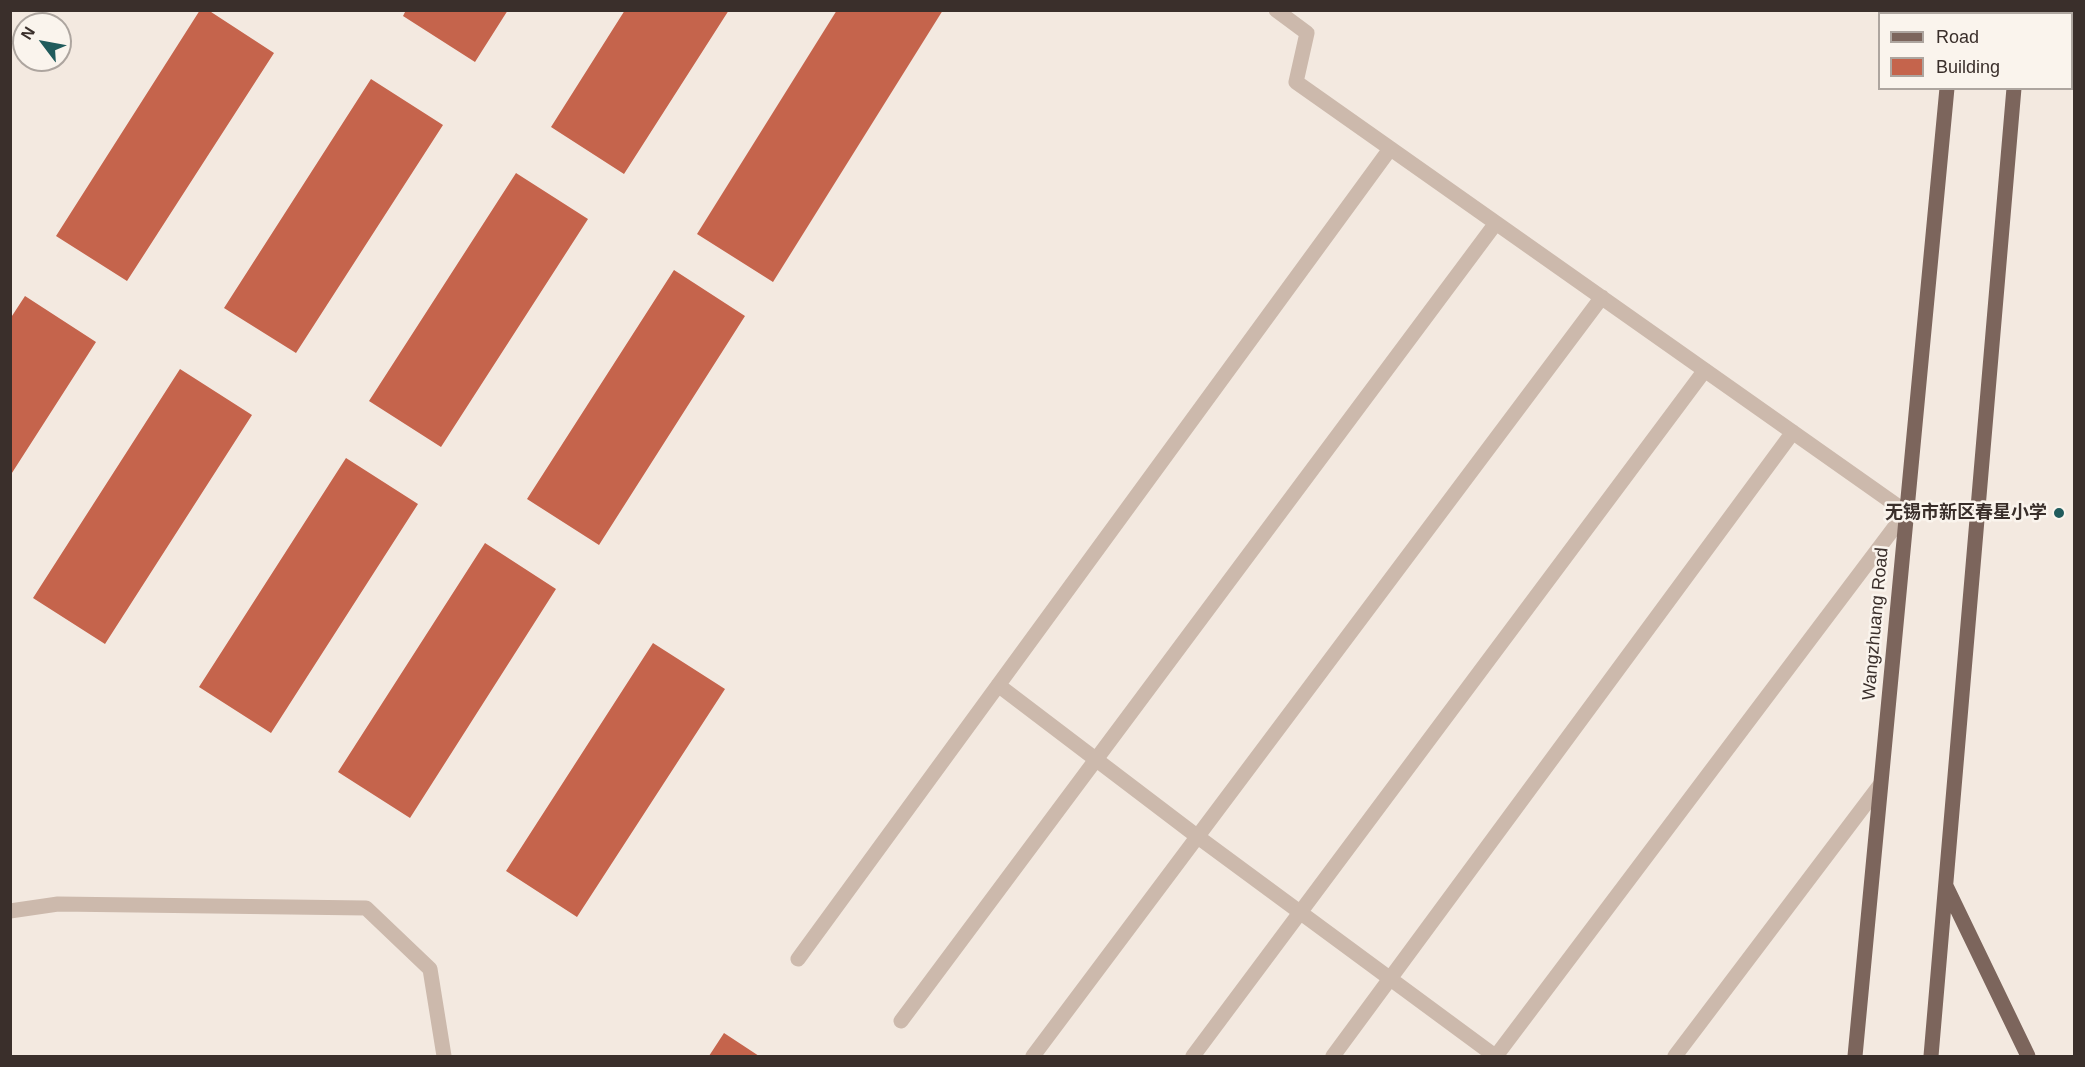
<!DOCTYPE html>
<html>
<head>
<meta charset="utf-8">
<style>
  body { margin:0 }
  #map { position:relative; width:2085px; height:1067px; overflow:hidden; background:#f3e9e0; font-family:Arial,sans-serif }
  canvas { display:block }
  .frame { position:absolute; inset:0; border:12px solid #3a2f2b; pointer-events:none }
  .legend { position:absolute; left:1878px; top:12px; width:195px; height:78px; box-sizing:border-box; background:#faf4ed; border:2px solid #ada59f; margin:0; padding:8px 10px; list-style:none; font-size:18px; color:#3a2f2b }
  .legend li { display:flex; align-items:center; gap:12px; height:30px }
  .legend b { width:30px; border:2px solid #ada59f }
  .north { position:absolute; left:12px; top:12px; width:60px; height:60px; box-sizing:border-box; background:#faf4ed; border:2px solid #ada59f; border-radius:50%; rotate:302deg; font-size:16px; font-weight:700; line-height:24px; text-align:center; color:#3a2f2b }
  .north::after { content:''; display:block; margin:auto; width:21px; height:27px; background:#205b5c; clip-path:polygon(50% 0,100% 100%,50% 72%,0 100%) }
</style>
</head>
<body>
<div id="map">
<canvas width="2085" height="1067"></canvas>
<div class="frame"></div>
<ul class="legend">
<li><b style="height:8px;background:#7c655c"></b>Road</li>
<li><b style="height:16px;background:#c5644c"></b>Building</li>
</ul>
<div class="north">N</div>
</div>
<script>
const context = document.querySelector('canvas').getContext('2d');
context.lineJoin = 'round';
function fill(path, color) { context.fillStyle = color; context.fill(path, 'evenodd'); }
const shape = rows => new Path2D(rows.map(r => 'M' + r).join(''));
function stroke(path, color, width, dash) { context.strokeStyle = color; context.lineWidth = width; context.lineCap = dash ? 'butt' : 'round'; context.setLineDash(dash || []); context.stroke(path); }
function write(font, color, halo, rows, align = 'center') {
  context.font = font + ' Arial,"Noto Sans SC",sans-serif'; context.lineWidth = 5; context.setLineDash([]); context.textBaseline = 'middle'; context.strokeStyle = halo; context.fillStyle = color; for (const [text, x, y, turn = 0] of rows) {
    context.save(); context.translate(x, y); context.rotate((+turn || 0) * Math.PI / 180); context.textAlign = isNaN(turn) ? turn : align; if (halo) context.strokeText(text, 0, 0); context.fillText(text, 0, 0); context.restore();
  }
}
fill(shape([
  [200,10,208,10,274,53,127,281,56,236],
  [406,10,508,10,475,62,403,16],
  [625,10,729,10,624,174,551,127],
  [837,10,943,10,773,282,697,234],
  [371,79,443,125,296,353,224,308],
  [516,173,588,219,441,447,369,401],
  [674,270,745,316,599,545,527,499],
  [25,296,96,342,10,476,10,319],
  [180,369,252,415,105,644,33,598],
  [346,458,418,504,271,733,199,687],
  [485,543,556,589,410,818,338,772],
  [653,643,725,689,577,917,506,871],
  [724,1033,759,1056,709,1056]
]), '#c5644c');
stroke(shape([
  [1276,10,1307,33,1296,82,1906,512,1496,1056],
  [998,685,1198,837,1495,1056],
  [10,911,58,904,366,908,430,969,444,1056],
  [798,959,1390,149],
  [901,1021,1496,223],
  [1033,1056,1602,297],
  [1193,1056,1705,370],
  [1333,1056,1793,432],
  [1675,1056,1880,785]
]), '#ccb9ac', 15);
stroke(shape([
  [1954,14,1955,10],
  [2021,14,2021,10],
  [1946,886,2028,1056],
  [1855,1056,1947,88],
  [1931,1056,2014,88]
]), '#7c655c', 15);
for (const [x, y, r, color] of [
  [2059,513,6,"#205b5c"]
]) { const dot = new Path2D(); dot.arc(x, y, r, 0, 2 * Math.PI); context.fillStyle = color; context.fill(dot); stroke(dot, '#faf4ed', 2); }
write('bold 18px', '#3a2f2b', '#faf4ed', [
  ["无锡市新区春星小学",2047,513]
], 'right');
write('18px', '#3a2f2b', '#faf4ed', [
  ["Wangzhuang Road",1876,624,-85]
]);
</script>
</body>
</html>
